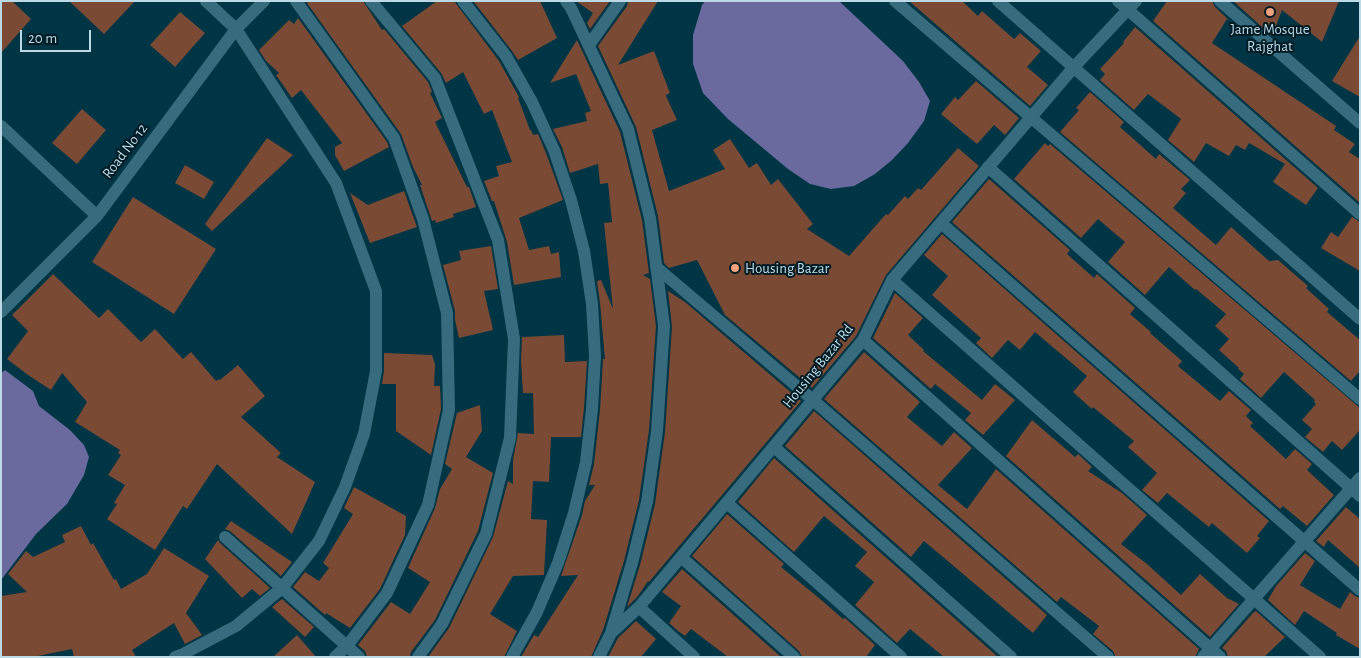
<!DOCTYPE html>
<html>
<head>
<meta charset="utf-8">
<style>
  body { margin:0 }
  #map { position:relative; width:1361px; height:658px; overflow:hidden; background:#003545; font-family:"Alegreya Sans",sans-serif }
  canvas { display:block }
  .frame { position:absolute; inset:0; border:2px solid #bbdae6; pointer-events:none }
  .scale { position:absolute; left:20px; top:30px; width:71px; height:22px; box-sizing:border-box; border:2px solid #bbdae6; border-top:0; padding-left:6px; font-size:15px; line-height:18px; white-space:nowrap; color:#bbdae6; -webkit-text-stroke:4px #011b24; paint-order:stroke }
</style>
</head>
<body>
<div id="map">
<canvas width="1361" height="658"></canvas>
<div class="frame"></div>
<div class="scale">20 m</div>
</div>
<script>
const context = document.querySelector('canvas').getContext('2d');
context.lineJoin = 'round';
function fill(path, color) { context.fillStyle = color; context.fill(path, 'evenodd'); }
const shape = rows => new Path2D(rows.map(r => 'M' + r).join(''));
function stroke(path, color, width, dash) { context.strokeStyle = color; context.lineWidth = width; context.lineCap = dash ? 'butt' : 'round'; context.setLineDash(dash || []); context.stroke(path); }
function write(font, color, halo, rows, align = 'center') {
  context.font = font + ' "Alegreya Sans",sans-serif'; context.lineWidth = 4; context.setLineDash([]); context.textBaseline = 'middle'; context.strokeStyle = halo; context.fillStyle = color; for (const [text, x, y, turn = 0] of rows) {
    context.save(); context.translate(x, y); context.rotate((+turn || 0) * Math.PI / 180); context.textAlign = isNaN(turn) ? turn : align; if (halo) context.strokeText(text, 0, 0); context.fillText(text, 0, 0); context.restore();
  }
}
fill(shape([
  [705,1,839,1,903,61,919,82,930,101,924,121,908,143,892,160,875,174,854,186,831,189,810,184,788,169,728,119,703,93,693,64,693,35,702,5],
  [5,370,33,391,39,406,70,430,84,445,89,457,84,475,67,504,36,534,1,580,1,373]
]), '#6a6a9e');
fill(shape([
  [1,1,12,1,31,19,1,53],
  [69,1,135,1,104,34],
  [309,1,363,1,382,30,384,29,428,82,432,92,430,93,442,118,435,122,467,187,469,187,476,207,453,214,454,217,436,223,435,220,432,221,420,185,422,185,413,167,401,134,307,3],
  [437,1,454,1,499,61,519,97,518,98,530,130,531,130,533,135,538,134,546,153,563,200,519,218,529,250,549,246,551,254,559,252,561,277,514,285,507,242,494,201,492,201,484,181,499,176,496,166,512,162,492,110,484,114,463,72,446,83,441,73,402,26],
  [475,1,540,1,557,38,518,60,512,51,474,2],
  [576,1,610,1,590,29,587,23,593,13],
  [628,1,658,1,618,65,654,51,670,93,666,95,666,96,677,120,652,130,669,191,725,169,713,150,730,139,749,168,757,163,771,185,778,179,813,224,807,229,849,256,886,214,888,215,905,196,908,199,918,188,921,190,958,148,979,166,886,275,856,336,812,388,725,315,697,260,669,268,664,263,658,216,636,127,598,46,627,6],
  [909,1,962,1,978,16,982,11,1014,39,1020,33,1041,51,1027,67,1048,85,1030,106],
  [1167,1,1212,1,1215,7,1231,22,1227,19,1212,43,1336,126,1334,130,1355,144,1349,152,1360,159,1360,203,1153,21],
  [1233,1,1339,1,1322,42,1282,10,1272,36],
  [180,12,205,33,175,67,150,45],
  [298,18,387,142,389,147,344,171,335,155,335,147,342,143,301,90,292,98,276,75,279,73,266,61,259,50,289,20,294,24],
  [1135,27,1318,188,1306,205,1273,182,1285,164,1249,143,1245,150,1236,145,1229,156,1206,143,1194,162,1168,140,1181,119,1148,94,1134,110,1100,80,1105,74,1100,69,1124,43,1123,42],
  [1360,36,1360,97,1332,81],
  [577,40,620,132,642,220,649,273,643,275,650,279,656,326,649,430,639,500,624,561,603,630,591,657,521,657,534,635,538,637,578,575,561,576,582,515,585,501,595,485,589,485,594,464,600,410,603,359,605,359,600,303,597,281,601,280,613,309,604,223,612,222,608,183,600,184,598,164,570,173,562,147,553,129,587,121,585,113,591,111,576,74,550,83],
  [976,81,1019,118,1005,135,994,125,977,144,941,114,955,97,958,100],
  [1090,92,1124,122,1120,127,1156,159,1159,154,1190,180,1181,189,1186,193,1173,208,1216,245,1231,227,1269,261,1278,260,1308,286,1306,288,1329,309,1327,312,1360,340,1360,371,1351,381,1060,132,1079,110,1076,108],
  [82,109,106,130,77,164,52,143],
  [267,138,293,155,212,231,205,224],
  [1045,143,1048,146,1050,144,1360,408,1360,430,1342,450,1332,441,1323,452,1305,437,1312,429,1302,420,1316,404,1314,402,1315,400,1284,372,1261,398,1240,379,1244,374,1238,369,1239,368,1219,350,1229,339,1215,326,1226,314,1196,289,1195,290,1169,267,1145,295,1108,262,1125,242,1098,219,1081,238,1014,179],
  [185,165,214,182,204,199,175,183],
  [989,179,1070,250,1067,254,1094,278,1097,274,1135,308,1130,314,1151,332,1150,333,1182,361,1178,366,1220,401,1229,391,1251,410,1246,416,1253,423,1250,426,1286,459,1295,449,1312,464,1307,470,1334,495,1307,526,1283,506,1280,509,952,222],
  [404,191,417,227,370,243,350,193,368,205],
  [133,197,216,249,174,314,92,262],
  [1352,217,1360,222,1360,271,1321,248,1331,232,1338,237],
  [942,234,1269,521,1257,536,1260,538,1247,553,1212,523,1209,527,1167,493,1158,503,1142,490,1157,473,1128,447,1134,441,1093,407,1092,409,1073,392,1087,376,1035,332,1020,350,1008,340,992,358,976,343,981,338,932,295,948,276,924,255],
  [491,246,498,289,484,291,493,330,459,338,455,320,455,311,443,265,461,260,459,251],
  [53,274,99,318,108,309,141,342,155,329,183,359,191,352,216,381,219,379,220,380,238,365,265,396,241,417,281,453,277,457,315,482,292,534,217,464,187,509,183,506,155,550,107,519,117,504,114,503,125,485,108,475,121,455,118,453,120,450,75,422,87,402,62,373,51,390,28,375,7,359,28,331,12,315],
  [668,291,685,302,801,401,649,582,648,581,638,596,627,607,640,565,655,504,665,432,672,327],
  [895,293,923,318,908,335,924,350,923,351,982,400,995,384,1015,400,983,435,965,420,971,413,935,384,931,389,873,338],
  [564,335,565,362,587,361,584,408,581,437,551,437,549,482,533,481,531,519,547,520,544,575,513,576,490,614,517,631,504,657,428,657,449,628,493,537,508,481,513,484,513,460,518,433,534,434,533,393,523,393,521,361,522,337],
  [864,352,920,402,907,417,942,446,954,432,972,448,938,485,967,509,996,469,1199,649,1195,657,1116,657,1113,651,1093,634,1099,626,1061,597,1057,602,824,399],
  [384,353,432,355,435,364,434,386,440,386,441,409,431,455,396,431,396,384,382,384,384,371],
  [480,405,482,431,466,457,493,473,478,531,435,620,411,652,410,657,367,657,365,651,358,645,391,602,410,614,430,582,408,568,435,508,440,489,452,469,445,464,457,413],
  [814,411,1047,615,1033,633,924,541,911,557,785,446],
  [1032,420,1075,457,1078,454,1092,467,1088,471,1122,493,1147,515,1121,544,1147,564,1181,595,1200,574,1227,598,1239,604,1210,637,1006,456],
  [774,458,998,657,944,657,910,629,897,643,855,605,874,582,855,566,867,552,824,516,794,552,738,502],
  [354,487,406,516,405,535,380,589,350,628,326,613,325,615,293,587,305,572,319,581,329,568,323,563,353,514,344,508],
  [1346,507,1360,519,1360,568,1328,540,1324,547,1316,541],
  [727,514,784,564,781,567,819,598,843,619,845,618,875,645,866,657,802,657,799,651,692,556],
  [231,521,292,562,281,576,230,531,225,529],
  [81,526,91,545,93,543,114,580,116,579,121,589,147,574,164,548,209,576,186,613,202,635,185,644,174,623,132,650,136,657,74,657,72,649,33,657,1,657,1,596,27,592,8,574,26,551,33,557,65,542,62,535],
  [218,540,220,543,270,588,260,596,252,589,242,598,205,559],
  [1305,553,1315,561,1300,585,1340,609,1350,592,1355,596,1360,598,1360,649,1336,635,1337,633,1304,611,1295,625,1268,600,1276,586],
  [682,569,781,657,728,657,691,629,685,636,678,631,669,623,681,606,662,592],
  [282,599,314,627,305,637,272,607],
  [1256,611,1285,637,1264,657,1228,657,1226,651,1222,648,1253,613],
  [636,621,656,639,641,657,608,657,618,638],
  [297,635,316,657,273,657]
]), '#7a4a35');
stroke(shape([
  [296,1,394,138,423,219,447,313,449,410,428,505,387,593,347,646,335,657],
  [371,1,435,78,498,240,514,339,510,438,486,534,442,624,418,657],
  [463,1,506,56,532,102,554,150,571,200,584,251,592,304,595,356,592,409,586,462,574,513,558,563,537,612,512,657],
  [566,1,571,8,628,129,650,218,664,326,657,431,647,502,632,563,611,633],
  [895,1,1360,399],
  [998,1,1360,319],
  [1118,1,1360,214],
  [1220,1,1360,123],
  [589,45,620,1],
  [1,126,97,216],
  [988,167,1360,496],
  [941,223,1360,590],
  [656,267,813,400,1108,657],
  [892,280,1320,657],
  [1,312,97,216,236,29,264,1],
  [863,340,1220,657],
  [774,447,1011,657],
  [727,503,901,657],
  [225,537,359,657],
  [681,557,794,657],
  [639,607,694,657],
  [175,657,183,654,236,626,282,588,319,541,345,487,364,434,376,371,376,291,336,183,236,29,206,1],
  [599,657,611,633,639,607,863,340,892,280,1074,67,1136,1],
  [1203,657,1360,478]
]), '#376b7e', 12);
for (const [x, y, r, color] of [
  [1270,12,5,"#f2a17e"],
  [735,268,5,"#f2a17e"]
]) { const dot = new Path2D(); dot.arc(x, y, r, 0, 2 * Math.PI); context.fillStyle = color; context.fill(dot); stroke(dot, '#011b24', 2); }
write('15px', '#bbdae6', '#011b24', [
  ["Jame Mosque",1270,29],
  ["Rajghat",1270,46],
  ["Housing Bazar",745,268,"left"]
]);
write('15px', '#bbdae6', '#011b24', [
  ["Road No 12",125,151,-53],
  ["Housing Bazar Rd",818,366,-51]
]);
</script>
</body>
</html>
